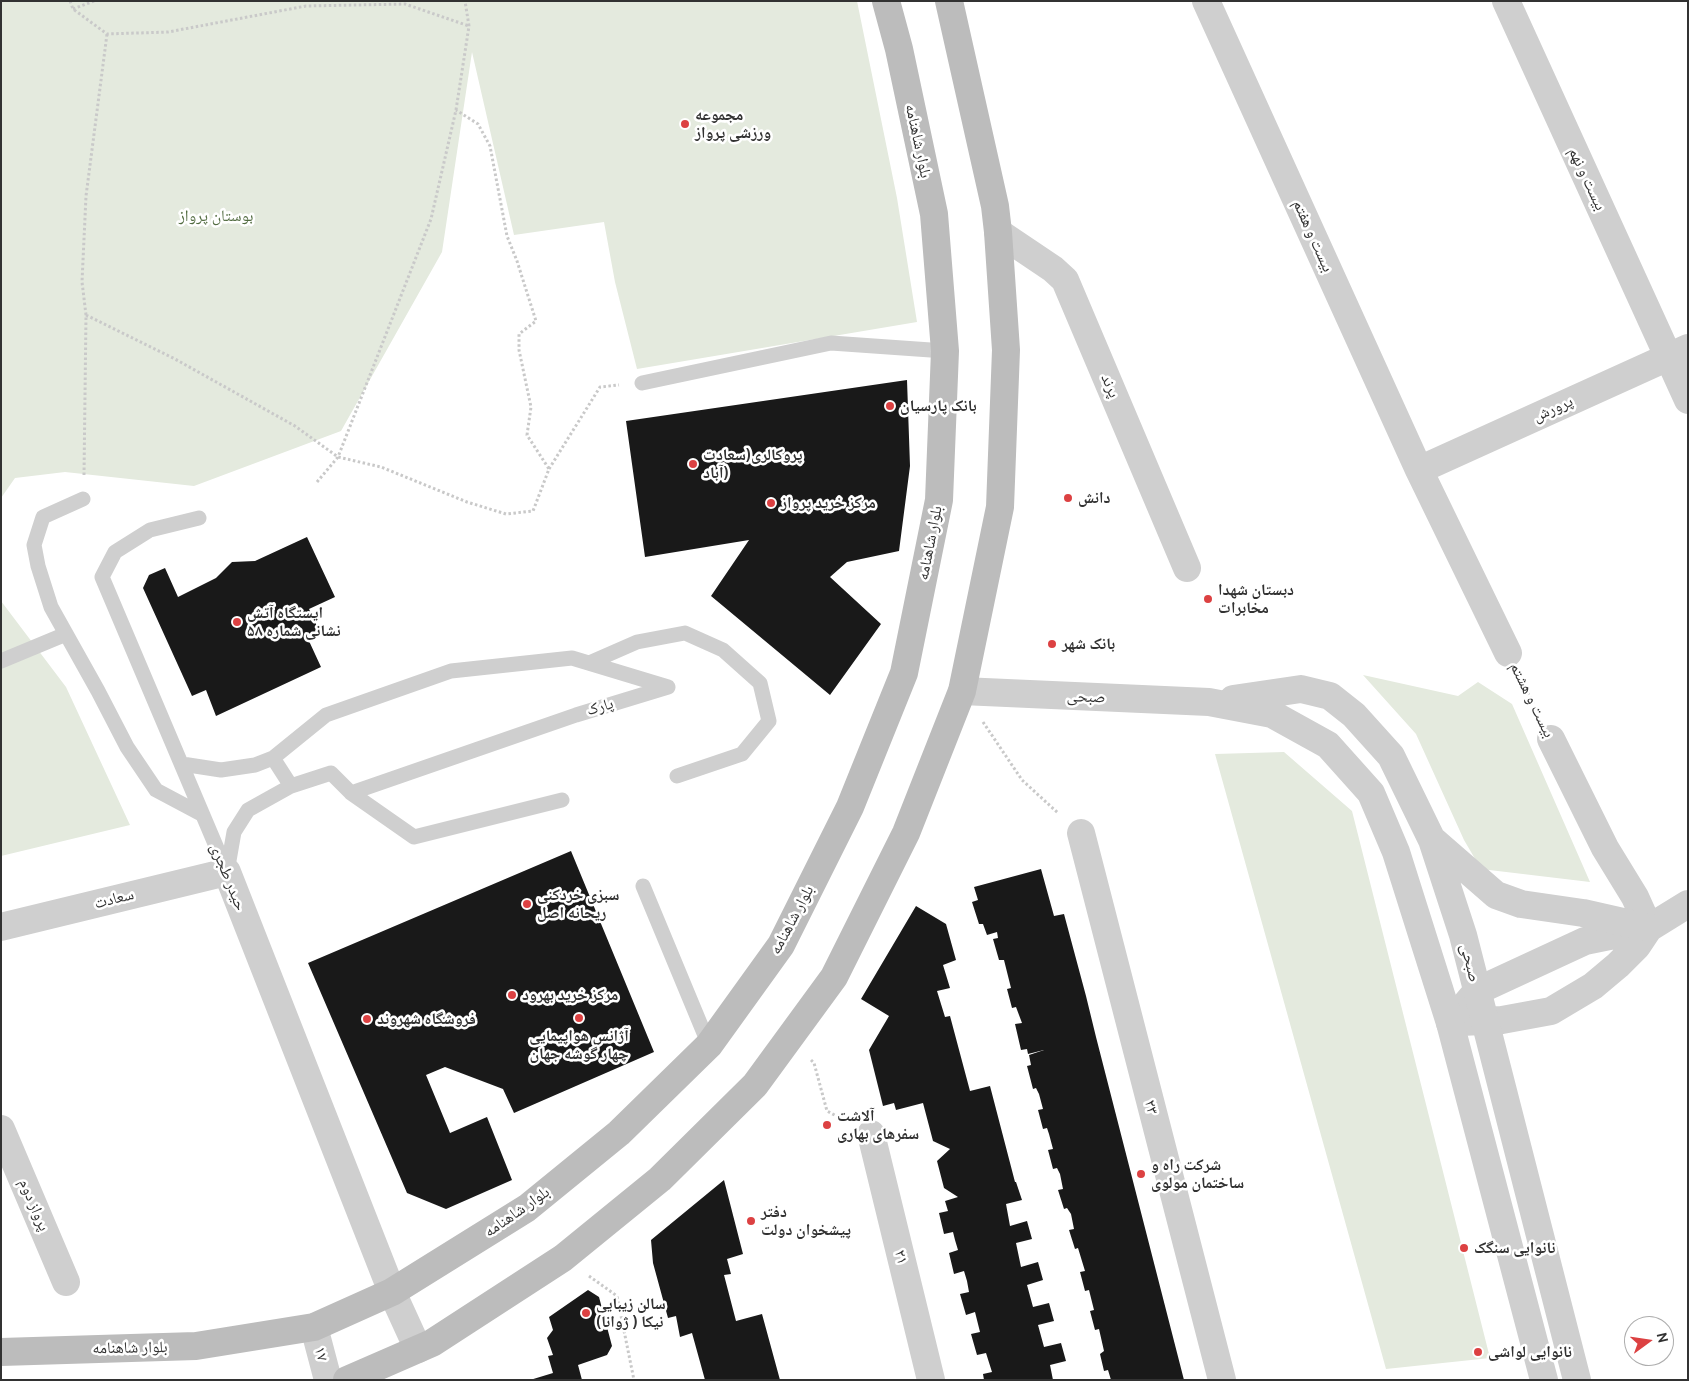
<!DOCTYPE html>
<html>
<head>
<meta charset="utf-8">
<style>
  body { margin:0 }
  #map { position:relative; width:1689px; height:1381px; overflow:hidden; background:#fff; font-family:Cabin,sans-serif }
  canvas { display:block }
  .frame { position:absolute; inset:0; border:2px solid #323232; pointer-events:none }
  .north { position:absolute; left:1624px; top:1316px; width:50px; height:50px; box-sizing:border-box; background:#fff; border:1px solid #adadad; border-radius:50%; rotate:76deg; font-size:14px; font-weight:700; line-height:20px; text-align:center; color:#323232 }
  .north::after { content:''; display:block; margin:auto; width:18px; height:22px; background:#dc4142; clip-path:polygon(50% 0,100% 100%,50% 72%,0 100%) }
</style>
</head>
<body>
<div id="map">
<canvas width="1689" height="1381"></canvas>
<div class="frame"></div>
<div class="north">N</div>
</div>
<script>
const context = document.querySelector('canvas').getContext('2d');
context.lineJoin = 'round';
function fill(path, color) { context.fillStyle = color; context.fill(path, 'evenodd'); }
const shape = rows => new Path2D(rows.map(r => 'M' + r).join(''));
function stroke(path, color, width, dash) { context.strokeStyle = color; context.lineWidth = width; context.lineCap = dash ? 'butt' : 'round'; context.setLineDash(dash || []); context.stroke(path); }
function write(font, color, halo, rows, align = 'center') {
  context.font = font + ' Cabin,"Noto Naskh Arabic",sans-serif'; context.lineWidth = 5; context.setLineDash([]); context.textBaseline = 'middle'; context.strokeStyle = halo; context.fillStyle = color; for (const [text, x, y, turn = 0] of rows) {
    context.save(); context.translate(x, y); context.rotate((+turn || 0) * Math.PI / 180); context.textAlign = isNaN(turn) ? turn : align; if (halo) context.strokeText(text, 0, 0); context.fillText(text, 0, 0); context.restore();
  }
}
fill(shape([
  [1,1,857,1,897,198,917,322,637,369,615,282,604,222,514,235,472,52,442,252,341,431,194,486,65,472,15,478,1,498],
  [1,601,66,687,130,825,1,856],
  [1363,675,1458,696,1478,682,1512,704,1590,882,1481,869,1464,840,1416,734],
  [1284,752,1352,811,1490,1358,1386,1369,1215,754]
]), '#e4eade');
fill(shape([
  [907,380,910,466,899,551,847,562,830,577,881,624,830,695,711,596,749,540,645,557,626,421],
  [307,537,335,597,309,609,321,635,309,641,321,667,216,716,206,690,192,696,143,588,149,575,165,568,178,597,216,578,232,562,255,561],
  [571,851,654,1052,514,1113,503,1089,445,1067,426,1075,450,1133,487,1117,512,1180,446,1209,407,1193,308,963],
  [1041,869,1054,916,1064,914,1086,996,1096,1037,1184,1380,1111,1380,1108,1370,1104,1371,1100,1354,1104,1351,1099,1329,1095,1330,1090,1311,1094,1310,1089,1290,1085,1291,1080,1272,1085,1271,1078,1248,1075,1249,1069,1230,1074,1229,1071,1214,1067,1208,1064,1209,1058,1190,1063,1189,1060,1174,1057,1168,1053,1169,1048,1150,1053,1149,1049,1134,1047,1128,1043,1129,1038,1110,1043,1109,1039,1094,1036,1088,1033,1089,1027,1066,1031,1065,1029,1055,1044,1050,1028,1054,1027,1049,1021,1050,1015,1024,1022,1023,1016,1007,1012,1008,1007,989,1011,988,1004,960,999,960,993,939,998,938,997,932,987,935,983,924,979,924,972,902,978,900,974,887],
  [916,906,946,924,956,960,943,965,950,988,937,991,945,1017,950,1016,970,1091,990,1086,1015,1182,1016,1182,1022,1200,1006,1204,1010,1226,1027,1221,1032,1239,1016,1243,1021,1267,1038,1262,1043,1280,1027,1285,1033,1307,1049,1303,1054,1321,1038,1325,1044,1347,1061,1343,1066,1361,1050,1365,1053,1380,984,1380,983,1374,992,1372,986,1353,977,1355,971,1334,980,1332,975,1312,966,1315,960,1294,969,1292,967,1281,964,1271,954,1274,949,1253,958,1250,955,1240,953,1232,944,1234,939,1213,948,1211,945,1201,958,1197,944,1188,937,1161,950,1149,933,1141,923,1103,896,1110,894,1103,883,1106,869,1050,889,1016,861,999],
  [724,1180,743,1254,727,1259,731,1274,724,1275,736,1321,762,1314,780,1380,705,1380,692,1333,680,1337,676,1316,668,1318,653,1263,651,1240],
  [588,1290,599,1297,612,1346,607,1355,578,1365,582,1380,530,1380,553,1373,548,1356,553,1355,547,1338,553,1330,549,1317]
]), '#191919');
stroke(shape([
  [70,1,73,9,107,34,168,32,306,6,405,4,469,26],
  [73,9,94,1],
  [86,315,175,359,295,426,338,457,381,467,467,502,506,514,533,511,549,469,527,435,531,407,519,350,519,334,536,321,517,261,507,236,490,146,478,124,456,110],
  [549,469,600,387,619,385],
  [84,475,86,315,82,282,86,196,107,34],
  [317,482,338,457,431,219,456,110,469,26,465,1],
  [1521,679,1538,713],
  [983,722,1022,780,1058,813],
  [811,1060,814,1063,827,1111,844,1120],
  [589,1276,617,1296,634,1380]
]), '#c9c9c9', 3, [2.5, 2.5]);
stroke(shape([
  [642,383,831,343,945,351],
  [83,499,43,517,34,545,38,566,51,607,98,691,127,747,156,790,203,815],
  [199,518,150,530,115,552,102,577,227,872],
  [1,661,66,634],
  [589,663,637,642,685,633,723,650,760,683,769,721,742,754,677,776],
  [273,758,291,786],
  [182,764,221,770,255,765,273,758,326,715,451,671,572,658,668,687,576,715,351,793,414,837,562,800],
  [227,872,234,832,248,810,291,786,331,773,351,793],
  [643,886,709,1045]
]), '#cfcfcf', 15);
stroke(shape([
  [1206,1,1419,470,1508,653],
  [1506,1,1688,400],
  [998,232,1053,269,1065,280,1187,568],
  [1419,470,1688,348],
  [1551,739,1605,848,1635,897,1649,928],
  [1081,833,1222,1380],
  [1,927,227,872,392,1292,418,1349],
  [1461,1022,1502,1020,1551,1011,1593,986,1618,965,1637,946,1649,928],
  [1450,1023,1477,991,1585,941,1649,928,1688,904],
  [1,1129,66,1282],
  [871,1134,931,1380],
  [314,1327,328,1380]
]), '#cfcfcf', 28);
stroke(shape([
  [962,691,1209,702,1272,714,1328,745,1371,793,1396,852,1450,1023,1544,1380],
  [1233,699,1301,689,1330,696,1354,715,1391,756,1432,840,1463,935,1577,1380],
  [1434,841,1496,895,1521,904,1583,913,1649,928]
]), '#cfcfcf', 28);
stroke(shape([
  [1,1352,196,1346,314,1327,392,1292,527,1208,619,1133,709,1045,781,945,850,807,904,673,939,500,945,351,934,214,899,49,886,1],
  [347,1380,432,1343,563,1258,660,1179,755,1085,834,977,906,833,962,691,1000,507,1006,350,998,232,995,206,949,1]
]), '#bcbcbc', 28);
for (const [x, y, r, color] of [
  [685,124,5,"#dc4142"],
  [890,406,5,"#dc4142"],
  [693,464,5,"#dc4142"],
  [1068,498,5,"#dc4142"],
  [771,503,5,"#dc4142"],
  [1208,599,5,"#dc4142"],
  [237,622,5,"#dc4142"],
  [1052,644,5,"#dc4142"],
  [527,904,5,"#dc4142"],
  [512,995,5,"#dc4142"],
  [579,1018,5,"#dc4142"],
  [367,1019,5,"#dc4142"],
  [827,1125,5,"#dc4142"],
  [1141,1174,5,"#dc4142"],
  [751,1221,5,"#dc4142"],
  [1464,1248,5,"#dc4142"],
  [586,1313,5,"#dc4142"],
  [1478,1352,5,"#dc4142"]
]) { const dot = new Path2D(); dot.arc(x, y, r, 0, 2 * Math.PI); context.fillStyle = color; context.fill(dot); stroke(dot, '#fff', 2); }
write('bold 16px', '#323232', '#fff', [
  ["مجموعه",695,115],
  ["ورزشی پرواز",695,133],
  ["بانک پارسیان",900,406],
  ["پروکالری(سعادت",703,455],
  ["آباد)",703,473],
  ["دانش",1078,498],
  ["مرکز خرید پرواز",781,503],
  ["دبستان شهدا",1218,590],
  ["مخابرات",1218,608],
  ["ایستگاه آتش",247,613],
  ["نشانی شماره ۵۸",247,631],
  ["بانک شهر",1062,644],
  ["سبزی خردکنی",537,895],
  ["ریحانه اصل",537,913],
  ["مرکز خرید بهرود",522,995],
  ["فروشگاه شهروند",377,1019],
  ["آژانس هواپیمایی",579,1036,"center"],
  ["چهار گوشه جهان",579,1054,"center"],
  ["آلاشت",837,1116],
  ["سفرهای بهاری",837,1134],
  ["شرکت راه و",1151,1165],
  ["ساختمان مولوی",1151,1183],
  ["دفتر",761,1212],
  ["پیشخوان دولت",761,1230],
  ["نانوایی سنگک",1474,1248],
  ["سالن زیبایی",596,1304],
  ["نیکا ( ژوانا)",596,1322],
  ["نانوایی لواشی",1488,1352]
], 'left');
write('16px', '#323232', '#fff', [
  ["بلوار شاهنامه",918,141,78],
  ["بیست و نهم",1587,179,65],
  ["بیست و هفتم",1313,236,66],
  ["پرند",1110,386,67],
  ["پرورش",1553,409,-24],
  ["بلوار شاهنامه",930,543,-79],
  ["صبحی",1086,697,2],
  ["بیست و هشتم",1532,700,64],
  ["پارک",600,707,-16],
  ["حیدر طجری",228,877,68],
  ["سعادت",114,899,-14],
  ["بلوار شاهنامه",792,920,-62],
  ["صبحی",1470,963,76],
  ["۲۳",1151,1107,76],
  ["پرواز دوم",34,1205,67],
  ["بلوار شاهنامه",517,1212,-35],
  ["۲۱",901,1257,76],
  ["بلوار شاهنامه",130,1348,-1],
  ["۱۷",321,1354,75]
]);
write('16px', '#526c41', '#fff', [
  ["بوستان پرواز",216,216]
]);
</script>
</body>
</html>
